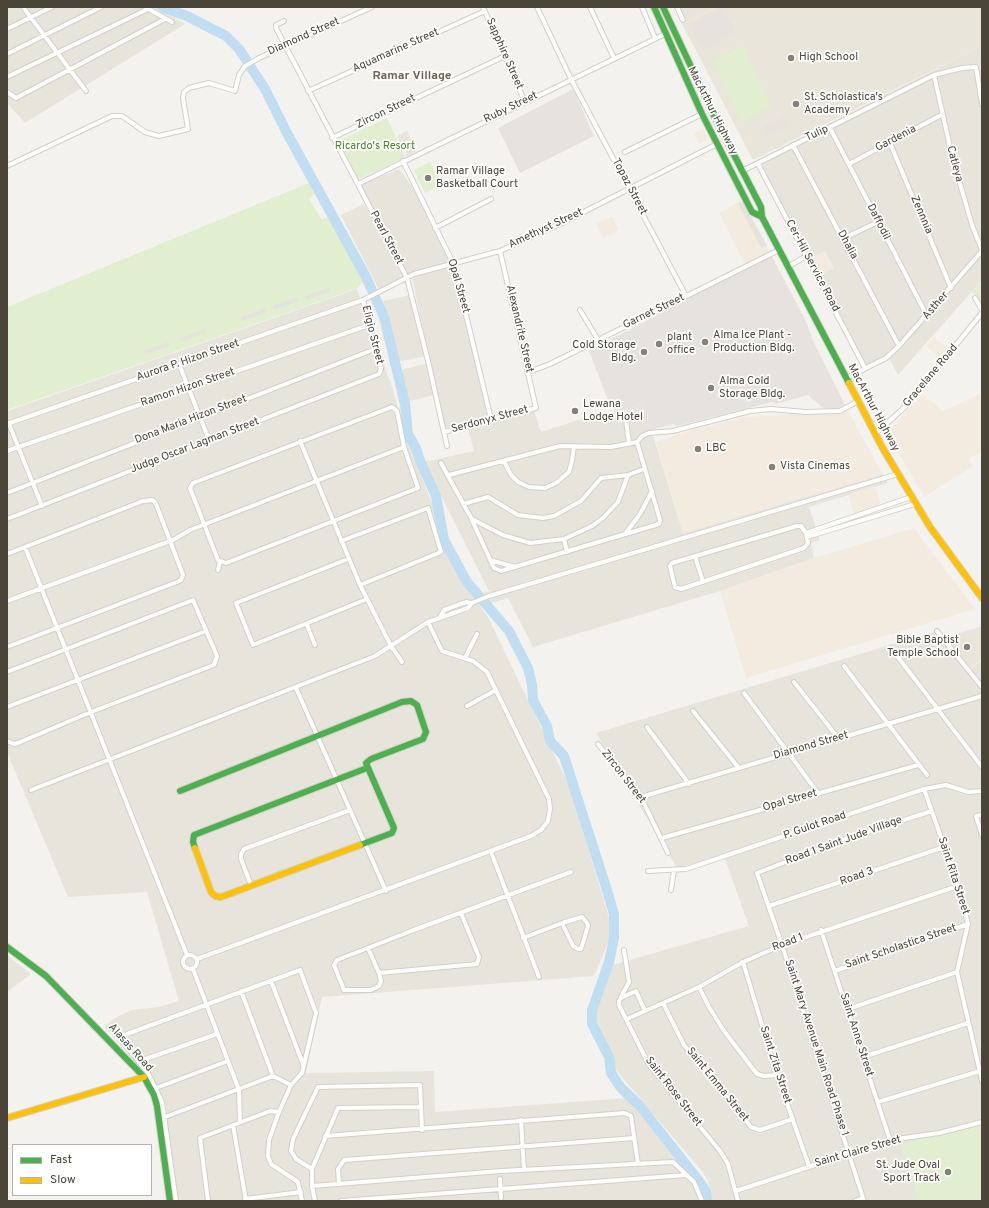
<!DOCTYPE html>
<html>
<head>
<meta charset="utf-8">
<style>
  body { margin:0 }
  #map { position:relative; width:989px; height:1208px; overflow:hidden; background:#f4f2ee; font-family:Overpass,sans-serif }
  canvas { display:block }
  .frame { position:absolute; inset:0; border:8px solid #4b4439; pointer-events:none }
  .legend { position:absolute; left:12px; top:1144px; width:140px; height:52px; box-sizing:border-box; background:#fff; border:1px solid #b7b4b0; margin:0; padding:5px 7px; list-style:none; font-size:12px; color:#4b4439 }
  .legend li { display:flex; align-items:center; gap:8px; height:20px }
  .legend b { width:20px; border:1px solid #b7b4b0 }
</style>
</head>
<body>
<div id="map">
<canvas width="989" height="1208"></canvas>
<div class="frame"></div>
<ul class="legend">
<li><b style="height:5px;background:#4caf50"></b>Fast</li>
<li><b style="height:5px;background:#ffc107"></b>Slow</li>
</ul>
</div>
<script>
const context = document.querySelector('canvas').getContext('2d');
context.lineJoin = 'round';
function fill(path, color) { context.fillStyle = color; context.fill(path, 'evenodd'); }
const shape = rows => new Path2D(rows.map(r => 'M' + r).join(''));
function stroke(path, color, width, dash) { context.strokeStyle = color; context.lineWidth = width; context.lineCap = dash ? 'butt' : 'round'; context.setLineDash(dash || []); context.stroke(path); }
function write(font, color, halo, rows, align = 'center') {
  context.font = font + ' Overpass,sans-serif'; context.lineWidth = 3.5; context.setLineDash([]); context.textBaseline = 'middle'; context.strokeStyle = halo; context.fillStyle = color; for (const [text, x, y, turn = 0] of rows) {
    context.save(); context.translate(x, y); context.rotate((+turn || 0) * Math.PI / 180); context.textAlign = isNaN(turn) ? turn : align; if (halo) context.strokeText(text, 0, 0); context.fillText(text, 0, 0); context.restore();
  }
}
fill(shape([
  [7,7,155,7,185,24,25,123,7,103],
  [675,7,716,7,682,24],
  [982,46,982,280,898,375,889,358,863,370,850,339,759,159],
  [407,131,416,152,407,156,397,136],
  [399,169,417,193,451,262,407,276,361,185],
  [364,204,405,278,379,290,341,215],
  [456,265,491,417,444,428,412,277],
  [357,289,392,387,406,436,431,501,464,585,475,596,489,591,424,462,474,451,468,428,534,410,541,432,588,417,600,420,606,419,643,403,683,533,883,474,888,483,809,507,820,540,811,543,814,558,720,591,533,647,508,598,480,606,488,617,570,788,613,931,594,976,322,997,306,1073,434,1071,435,1112,628,1098,700,1185,705,1201,174,1201,159,1102,147,1075,104,1026,117,1017,132,1010,159,1007,178,1001,178,998,147,892,68,897,7,752,7,411],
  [410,295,427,356,396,362,383,301],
  [428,363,435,395,405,402,397,371],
  [937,631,970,669,982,660,982,790,969,791,950,785,925,788,733,852,677,868,596,733],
  [944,787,969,794,982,792,982,1201,711,1201,708,1180,700,1169,615,1069,601,1034,591,1005,602,968,749,926,725,859,923,789],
  [7,955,31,974,7,992]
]), '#e7e4dc');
fill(shape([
  [703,129,708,140,699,144,694,133],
  [740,201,769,252,745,265,719,213],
  [612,216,619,230,603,238,596,224],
  [825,251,834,268,822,275,813,257],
  [934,337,949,350,941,359,926,346],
  [982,393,982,452,969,458,973,466,924,497,887,433,922,394,943,411],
  [848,411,883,474,683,533,656,442,692,430,746,417],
  [875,486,881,506,854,514,848,494],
  [914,528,975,609,746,678,720,591,814,558]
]), '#f3ebdf');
fill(shape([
  [573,89,594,136,520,173,498,128],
  [771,255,805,319,814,343,845,405,837,409,830,410,822,407,808,395,776,404,772,402,677,426,673,424,651,430,643,403,616,414,613,408,611,408,589,351]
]), '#e6e2de');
fill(shape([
  [716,7,982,7,982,46,753,160,682,24],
  [982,626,982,659,971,668,944,638]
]), '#eae5da');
fill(shape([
  [743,46,771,107,742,122,713,61],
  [387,118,405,157,357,180,338,141],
  [430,162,441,185,425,193,414,170],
  [309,183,314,194,309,199,322,220,328,217,365,278,358,288,7,410,7,307],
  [982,281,982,305,972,292],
  [982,1124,982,1201,917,1201,901,1145]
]), '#e1eecf');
fill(shape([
  [720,7,722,7,736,33,703,50,689,23],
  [784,116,789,126,767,137,762,127],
  [743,201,767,246,762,249,738,204],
  [330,287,331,291,306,300,305,296],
  [297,297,299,301,274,310,272,306],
  [266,308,267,312,242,321,241,317],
  [205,329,206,333,181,342,180,338],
  [169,342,170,346,145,355,144,351]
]), '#e6e3df');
stroke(shape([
  [162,7,187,16,226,36,239,49,265,89,287,133,365,275,384,317,405,404,408,434,416,448,421,463,436,496,444,540,467,582,509,631,528,668,532,685,533,700,547,726,550,741,564,756,605,884,614,914,614,938,609,962,592,1010,592,1024,609,1057,611,1073,621,1088,640,1106,699,1181,706,1192,707,1201]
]), '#c0ddf1', 10);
const street = shape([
  [23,7,86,91],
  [145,7,172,22],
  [483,7,525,102],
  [537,7,571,79,686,296],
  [590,7,614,58],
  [642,7,655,38],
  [677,7,683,20],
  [284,21,276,25,276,28,407,278,429,365,447,446],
  [7,29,52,7],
  [7,54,101,7],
  [934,75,952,156,972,225,982,250],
  [7,77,148,9],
  [308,91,485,11],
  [7,92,16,98,165,19],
  [830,128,927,316],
  [332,138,505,56],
  [890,143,951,288],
  [793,145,899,346],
  [625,152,702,114],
  [403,161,454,265,491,419],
  [758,164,865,368],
  [849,164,943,114],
  [7,166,112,116,122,116,145,132,159,136,188,129,183,98,184,92,189,88,209,83,235,91,239,75,245,66,259,58,372,7],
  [742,171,934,75,962,68,976,67,982,104],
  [358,184,665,34],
  [435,228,491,199],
  [844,238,878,222],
  [788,267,806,256],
  [975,298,982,310],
  [580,310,598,340],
  [179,364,209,440],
  [529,372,550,364,779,250],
  [846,378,886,358,899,346,982,251],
  [392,407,397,411,404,447,418,488,226,563,218,560,190,488,193,483,392,407],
  [626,420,629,443],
  [7,424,363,300,414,274,500,251,562,223,717,144],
  [9,424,42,506],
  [444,432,536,408,500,251],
  [875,434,906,406,982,313],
  [300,441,360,585,391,646,402,662],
  [7,451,369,325],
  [504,461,511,475,518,482,529,487,545,488,556,483,569,472,572,461,574,446],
  [441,463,471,518,494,568,501,571,659,524,660,520,637,442],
  [449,475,560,446,611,447,637,442,642,436,649,433,673,431,750,411,771,409,805,412,840,411,858,401],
  [7,493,375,349],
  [463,504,488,497,518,515,543,518,554,516,581,501,601,478,628,475,644,469],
  [7,519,379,374,381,369,363,300],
  [472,519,503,535,530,543,564,539,592,526,603,518,618,502,628,475],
  [797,526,801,526,806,533,808,543,804,548,681,589,675,587,670,566,672,563,797,526],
  [806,533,911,497],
  [625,534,640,514,652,491],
  [807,537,915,504],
  [564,539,567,552],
  [341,541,428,508,441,552,360,585],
  [25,547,187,955],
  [7,554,143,501,153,500,156,504,183,575,181,580,177,582,7,647],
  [695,556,703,582],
  [348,559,236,603,253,645,367,599],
  [490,560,515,567],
  [218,570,220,562],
  [7,601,173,540,190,530,404,447],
  [440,617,444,610,466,602,472,603,489,596,898,474],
  [307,625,315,645],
  [937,631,982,687],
  [891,648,982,767],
  [465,658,477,634],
  [844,666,927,775],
  [7,672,193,600,217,656,214,665,91,712,18,743,14,744,7,741],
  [794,682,838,738],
  [296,688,386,891],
  [744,693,818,793],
  [467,706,496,690],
  [7,707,206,631],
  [693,711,738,767],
  [647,727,689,784],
  [598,744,641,797,668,853],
  [924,789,958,886,968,924,957,972,982,1081],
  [31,790,375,656,428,622,468,608,472,603],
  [641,797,982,696],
  [982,815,976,816,982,835],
  [662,838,918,765],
  [491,852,539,977],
  [648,871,686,869,698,865,924,789,946,785,968,792,982,791],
  [251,885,241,859,241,854,244,849,350,810],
  [671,890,674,870],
  [769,906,944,847],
  [821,930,890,1140],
  [523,938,562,923,582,917,587,923,588,926,581,949,578,949,573,946,562,923],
  [368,948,379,973,381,981,379,986,371,990,344,990,334,965,337,960,368,948,411,931,571,872],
  '183 962a7 7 0 1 1 14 0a7 7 0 1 1-14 0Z',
  [197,959,531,836,541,830,548,821,550,809,549,799,487,672,473,661,442,651,428,622],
  [743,962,777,1075,809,1166],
  [193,969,239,1090,240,1122],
  [835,971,968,924],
  [379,973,477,964,479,957,461,913],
  [271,981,303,1064],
  [699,987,709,1007,724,1031,757,1074,764,1076,777,1075],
  [241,991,273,1076,291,1085],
  [621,997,629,982,624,950],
  [663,1003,684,1045,751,1127,760,1130,793,1119],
  [848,1009,957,972],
  [645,1011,636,991,621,998,619,1001,619,1005,649,1065,720,1151,728,1164,738,1201],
  [627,1019,699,987,743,962,782,945,958,886],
  [863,1057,968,1023],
  [140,1061,217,1034],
  [156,1088,228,1061],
  [878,1102,980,1071],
  [165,1117,273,1076],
  [521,1120,524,1170],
  [233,1125,246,1201],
  [325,1136,625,1113,631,1116,638,1164],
  [312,1169,296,1159,291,1151,293,1139,318,1087,420,1085,422,1130],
  [500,1179,501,1198],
  [339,1184,338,1169,344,1160,634,1138],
  [312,1186,501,1171,673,1162,694,1182,702,1201],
  [736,1191,890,1140,939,1133,982,1122],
  [245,1199,301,1192],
  [176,1201,162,1102,148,1073,119,1037,300,970,316,1013,302,1073,291,1085,279,1112,269,1140,268,1156,271,1164,298,1182,302,1201],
  [208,1201,200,1138,270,1111,279,1112],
  [315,1201,312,1186,312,1169,338,1108,421,1107],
  [341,1201,686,1175],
  [855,1201,863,1198],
  [864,1201,782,945,757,873,845,839,932,811]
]);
const fast = shape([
  [654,7,702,114,752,212,762,217],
  [663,7,717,122,761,207,762,217,849,383],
  [180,791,402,702,411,701,417,705,426,732,423,739,371,759,366,763,394,828,392,833,360,845],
  [195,848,193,842,194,835,367,768],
  [7,947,46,976,144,1077,154,1095,157,1106,170,1201]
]);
const slow = shape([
  [849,383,882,447,930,527,982,598],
  [195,848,211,892,215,896,221,897,360,845],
  [7,1118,144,1077]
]);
stroke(street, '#d2d0cb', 6);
stroke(fast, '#d3cfc5', 8);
stroke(slow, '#d3cfc5', 8);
stroke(street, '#fdfdfc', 4);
stroke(fast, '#4caf50', 6);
stroke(slow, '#ffc107', 6);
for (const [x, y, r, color] of [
  [791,58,4,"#868178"],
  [796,104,4,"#868178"],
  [428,178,4,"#868178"],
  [705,342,4,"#868178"],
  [659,344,4,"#868178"],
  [644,352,4,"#868178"],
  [711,388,4,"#868178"],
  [575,411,4,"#868178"],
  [698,449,4,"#868178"],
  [772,467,4,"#868178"],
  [967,647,4,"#868178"],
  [948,1172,4,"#868178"]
]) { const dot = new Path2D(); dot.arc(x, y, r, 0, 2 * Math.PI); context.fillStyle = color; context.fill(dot); stroke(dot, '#fff', 1.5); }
write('11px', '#4b4439', '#fff', [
  ["Diamond Street",304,37,-24],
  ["Aquamarine Street",396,51,-24],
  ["Sapphire Street",504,54,66],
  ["Ruby Street",511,108,-26],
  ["MacArthur Highway",712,111,63],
  ["Zircon Street",386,112,-26],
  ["Tulip",817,134,-25],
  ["Gardenia",896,139,-28],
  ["Catleya",954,164,75],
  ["Topaz Street",629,187,62],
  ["Zennnia",921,215,67],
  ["Daffodil",878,222,63],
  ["Amethyst Street",546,229,-25],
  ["Pearl Street",386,238,62],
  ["Dhalia",847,245,62],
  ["Cer-Hil Service Road",812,266,62],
  ["Opal Street",458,286,74],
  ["Asther",936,306,-49],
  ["Garnet Street",654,312,-26],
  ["Alexandrite Street",519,329,77],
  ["Eligio Street",372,335,76],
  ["Aurora P. Hizon Street",188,361,-19],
  ["Gracelane Road",931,376,-50],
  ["Ramon Hizon Street",188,388,-19],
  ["MacArthur Highway",873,408,62],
  ["Dona Maria Hizon Street",191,420,-21],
  ["Serdonyx Street",490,420,-15],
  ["Judge Oscar Lagman Street",195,446,-21],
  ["Diamond Street",811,746,-16],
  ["Zircon Street",623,777,52],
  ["Opal Street",790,801,-16],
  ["P. Gulot Road",815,826,-19],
  ["Road 1 Saint Jude Village",844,841,-20],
  ["Saint Rita Street",953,876,72],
  ["Road 3",857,877,-19],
  ["Road 1",788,943,-21],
  ["Saint Scholastica Street",901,947,-19],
  ["Saint Anne Street",856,1035,72],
  ["Alasas Road",130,1048,48],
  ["Saint Mary Avenue Main Road Phase 1",816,1048,72],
  ["Saint Zita Street",775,1065,72],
  ["Saint Emma Street",717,1085,51],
  ["Saint Rose Street",673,1092,52],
  ["Saint Claire Street",858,1152,-16]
]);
write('11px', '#4b4439', '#fff', [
  ["High School",799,58],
  ["St. Scholastica's",804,98],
  ["Academy",804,111],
  ["Ramar Village",436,172],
  ["Basketball Court",436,185],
  ["Alma Ice Plant -",713,336],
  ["Production Bldg.",713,349],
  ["plant",667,338],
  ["office",667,351],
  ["Cold Storage",636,346,"right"],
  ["Bldg.",636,359,"right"],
  ["Alma Cold",719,382],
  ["Storage Bldg.",719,395],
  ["Lewana",583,405],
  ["Lodge Hotel",583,418],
  ["LBC",706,449],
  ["Vista Cinemas",780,467],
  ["Bible Baptist",959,641,"right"],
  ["Temple School",959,654,"right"],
  ["St. Jude Oval",940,1166,"right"],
  ["Sport Track",940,1179,"right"]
], 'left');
write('11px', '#4a7f2a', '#fff', [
  ["Ricardo's Resort",375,147]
]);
write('bold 12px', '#6e6250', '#fff', [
  ["Ramar Village",412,77]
]);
</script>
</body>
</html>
